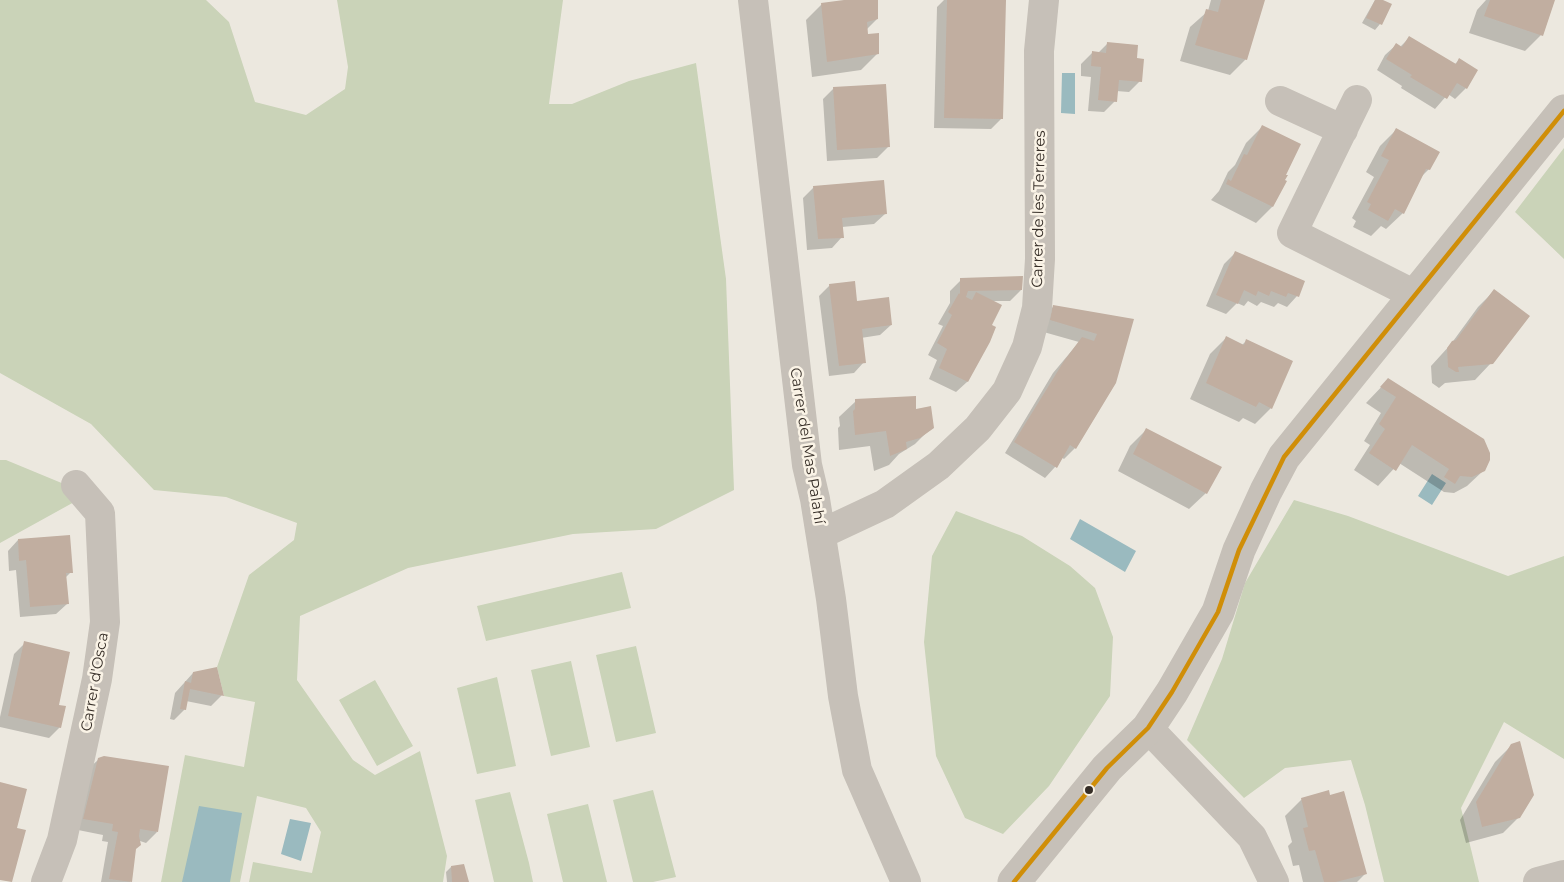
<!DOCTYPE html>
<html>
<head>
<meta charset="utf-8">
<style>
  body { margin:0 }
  canvas { display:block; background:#ece8df }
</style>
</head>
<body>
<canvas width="1564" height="882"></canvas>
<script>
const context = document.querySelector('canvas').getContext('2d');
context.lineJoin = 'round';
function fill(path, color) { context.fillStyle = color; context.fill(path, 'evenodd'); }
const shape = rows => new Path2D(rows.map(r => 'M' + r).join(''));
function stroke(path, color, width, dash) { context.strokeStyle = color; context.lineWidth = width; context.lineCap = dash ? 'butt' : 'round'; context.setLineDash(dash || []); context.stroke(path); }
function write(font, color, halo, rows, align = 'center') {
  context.font = font + ' Montserrat,sans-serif'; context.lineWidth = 5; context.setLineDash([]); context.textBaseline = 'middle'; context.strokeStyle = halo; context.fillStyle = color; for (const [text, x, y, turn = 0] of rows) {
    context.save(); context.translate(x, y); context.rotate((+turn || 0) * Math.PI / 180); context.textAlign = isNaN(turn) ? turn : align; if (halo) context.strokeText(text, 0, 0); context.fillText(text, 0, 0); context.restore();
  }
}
fill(shape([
  [0,0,206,0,229,22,255,102,306,115,345,89,348,67,337,0,563,0,549,104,572,104,629,81,696,63,726,279,734,490,656,529,573,534,408,568,300,616,297,680,353,760,375,775,420,751,447,856,443,882,249,882,253,862,312,873,321,832,306,808,257,796,240,882,161,882,185,755,244,767,255,702,224,696,217,667,249,575,294,540,297,523,226,497,154,490,91,424,0,373],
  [1564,148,1564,259,1515,212],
  [0,460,6,460,64,484,76,501,0,543],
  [1294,500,1348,516,1508,576,1564,556,1564,759,1504,722,1461,808,1479,882,1384,882,1365,805,1351,760,1285,768,1244,798,1187,740,1222,659,1245,583],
  [956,511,1022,536,1070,566,1095,588,1113,637,1110,696,1049,786,1003,834,965,818,936,756,924,642,932,556],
  [622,572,631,608,486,641,477,606],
  [636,646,656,733,616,742,596,655],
  [571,661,590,747,551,756,531,670],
  [497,677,516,766,477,774,457,688],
  [375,680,413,746,377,766,339,700],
  [653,790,676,877,653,882,633,882,613,800],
  [510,792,529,863,533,882,494,882,475,800],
  [588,804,607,882,563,882,547,814]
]), '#cad3b8');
fill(shape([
  [1062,73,1075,73,1075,114,1061,113],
  [1432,474,1446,483,1432,505,1418,496],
  [1080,519,1136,551,1125,572,1070,539],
  [199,806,242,813,230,882,182,882],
  [290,819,311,823,301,861,281,854]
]), '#9ababf');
fill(shape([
  [858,0,877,0,877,19,866,30,867,36,878,53,861,70,812,77,806,20,822,4],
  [944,0,1004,0,1002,118,991,129,934,128,937,7],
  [1211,0,1263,0,1246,59,1230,75,1180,61,1190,27,1208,11],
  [1375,0,1390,5,1380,24,1375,30,1362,23],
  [1486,0,1553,0,1541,35,1525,51,1469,33,1477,10],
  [1409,38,1454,65,1459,60,1466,88,1455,99,1448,94,1435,109,1401,88,1402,86,1377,70,1385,55,1396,45,1400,47],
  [1107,44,1140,81,1129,92,1116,91,1115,101,1104,112,1088,111,1091,77,1081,76,1081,64,1092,53,1098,53],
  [834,88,888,147,877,158,827,161,823,99],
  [1262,127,1285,182,1272,207,1256,223,1211,200,1219,191,1228,172,1235,165,1246,143],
  [1396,130,1429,169,1420,178,1403,213,1386,229,1381,226,1371,236,1353,227,1356,221,1352,218,1374,177,1366,172,1380,146],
  [814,187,885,214,874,224,842,227,842,237,832,248,807,250,803,198],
  [1235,253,1297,296,1287,307,1278,303,1274,307,1261,302,1257,306,1248,301,1244,306,1237,303,1226,314,1206,306,1224,264],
  [961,280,1021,290,1010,301,990,301,988,341,967,382,956,392,929,379,937,360,928,355,943,326,938,324,950,303,950,291],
  [830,285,891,325,880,335,861,338,864,362,854,373,829,376,819,296],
  [1494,291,1491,363,1475,380,1445,383,1439,388,1432,383,1431,366,1451,344,1478,307],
  [1053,307,1132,320,1075,448,1064,459,1061,457,1055,467,1045,478,1005,453,1053,373,1079,342,1040,331,1042,318],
  [1226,338,1242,345,1247,340,1271,408,1255,424,1243,418,1239,422,1190,399,1210,354],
  [1388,380,1484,470,1467,486,1454,493,1444,492,1399,463,1378,486,1354,470,1370,445,1364,441,1381,413,1366,403],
  [856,401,932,427,915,444,899,454,889,465,874,471,870,446,839,450,838,428,840,426,839,417],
  [1147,429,1206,493,1189,509,1118,471,1130,446],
  [18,540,71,572,65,578,67,604,56,614,20,617,16,570,9,571,8,551],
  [25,643,57,706,60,727,49,738,0,727,0,717,14,654],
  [193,673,222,695,211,706,186,701,185,709,174,720,170,719,175,693],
  [1512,745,1519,817,1503,833,1466,843,1460,820,1495,762],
  [98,760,157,832,146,843,140,841,134,850,130,882,101,882,108,842,102,841,103,835,73,829,87,770],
  [1302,799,1365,874,1357,882,1303,882,1299,865,1293,866,1288,846,1292,842,1285,816],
  [451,867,467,882,447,882,446,872]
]), '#0003');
fill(shape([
  [844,0,878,0,878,19,867,22,868,34,879,33,879,54,827,62,821,3],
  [947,0,1006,0,1003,119,944,118],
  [1221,0,1265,0,1247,60,1195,45,1206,9,1218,12],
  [1375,0,1383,0,1392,4,1382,25,1366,18],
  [1490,0,1555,0,1543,36,1484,16],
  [1409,36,1456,64,1459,58,1478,70,1467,89,1457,83,1447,99,1410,77,1412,75,1386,59,1396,43,1402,47],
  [1107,42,1138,45,1137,58,1144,59,1142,82,1119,80,1117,102,1098,100,1101,67,1091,66,1092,51,1106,53],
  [886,84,890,147,837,150,833,87],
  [1262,125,1301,144,1286,175,1288,175,1285,180,1287,181,1273,207,1226,184,1228,179,1231,181,1244,154,1247,155],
  [1396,128,1440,152,1430,170,1426,169,1404,214,1395,209,1388,221,1368,210,1371,204,1367,202,1389,160,1381,156],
  [884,180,887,214,842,218,844,238,818,239,813,186],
  [1235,251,1305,281,1299,297,1288,293,1286,297,1271,291,1269,296,1258,291,1256,296,1244,290,1238,304,1216,295],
  [1023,276,1022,290,968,291,966,297,972,300,976,292,1002,305,992,325,996,327,990,342,968,382,939,368,947,349,937,343,952,315,948,312,959,293,960,294,960,278],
  [855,281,857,301,889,297,892,325,862,329,866,363,839,366,829,284],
  [1494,289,1530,316,1493,364,1458,367,1459,372,1456,372,1448,367,1447,348,1452,341,1456,340],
  [1053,305,1134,319,1116,383,1076,449,1070,445,1057,468,1014,442,1064,361,1082,337,1094,341,1097,334,1050,320],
  [1226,336,1244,345,1246,339,1293,361,1272,409,1259,402,1256,407,1206,383],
  [1388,378,1484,439,1490,453,1490,460,1485,471,1472,477,1460,476,1455,484,1444,477,1449,469,1412,445,1396,471,1369,453,1385,429,1379,424,1396,397,1380,387],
  [916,396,916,409,931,406,934,428,920,438,906,442,907,449,890,456,886,431,855,435,853,411,855,409,855,399],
  [1146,428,1222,467,1207,494,1133,454],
  [70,535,73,573,66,573,69,604,30,607,26,560,19,561,18,539],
  [24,641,70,652,59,705,66,706,61,728,8,716],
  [217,667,224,696,190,689,186,710,180,709,185,681,191,683,193,672],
  [1520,741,1534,795,1520,818,1482,827,1476,802,1511,744],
  [104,756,169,766,158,832,140,829,139,836,141,845,136,849,132,882,109,879,118,832,112,831,113,824,83,819,98,758],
  [0,782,27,789,17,828,26,830,12,882,0,880],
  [1329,790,1330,795,1344,791,1367,874,1336,882,1324,882,1315,850,1309,851,1303,828,1308,827,1301,798],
  [464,864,469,882,452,882,451,866]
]), '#c1aea0');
stroke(shape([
  [753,0,807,465,815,499,831,599,843,696,857,770,906,882],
  [1357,100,1292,233,1415,295],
  [1280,101,1343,130],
  [821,534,885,504,938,466,978,428,1007,391,1027,347,1037,308,1040,259,1039,51,1044,0],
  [1148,728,1252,837,1274,882],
  [46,882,62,840,97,679,105,622,100,513,76,485],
  [1538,882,1564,875]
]), '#c6c0b8', 30);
stroke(shape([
  [1014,882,1107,768,1148,728,1172,692,1218,612,1239,550,1266,491,1284,457,1564,111]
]), '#c6c0b8', 33);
stroke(shape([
  [1014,882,1107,768,1148,728,1172,692,1218,612,1239,550,1284,457,1564,111]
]), '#d08e08', 4.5);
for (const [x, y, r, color] of [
  [1089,790,5,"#362e27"]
]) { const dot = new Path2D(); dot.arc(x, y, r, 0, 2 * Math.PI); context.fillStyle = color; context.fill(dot); stroke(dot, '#faf3e6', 2); }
write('15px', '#362e27', '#faf3e6', [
  ["Carrer de les Terreres",1039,209,-89],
  ["Carrer del Mas Palahí",807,446,81],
  ["Carrer d'Osca",95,682,-80]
]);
</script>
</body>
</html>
